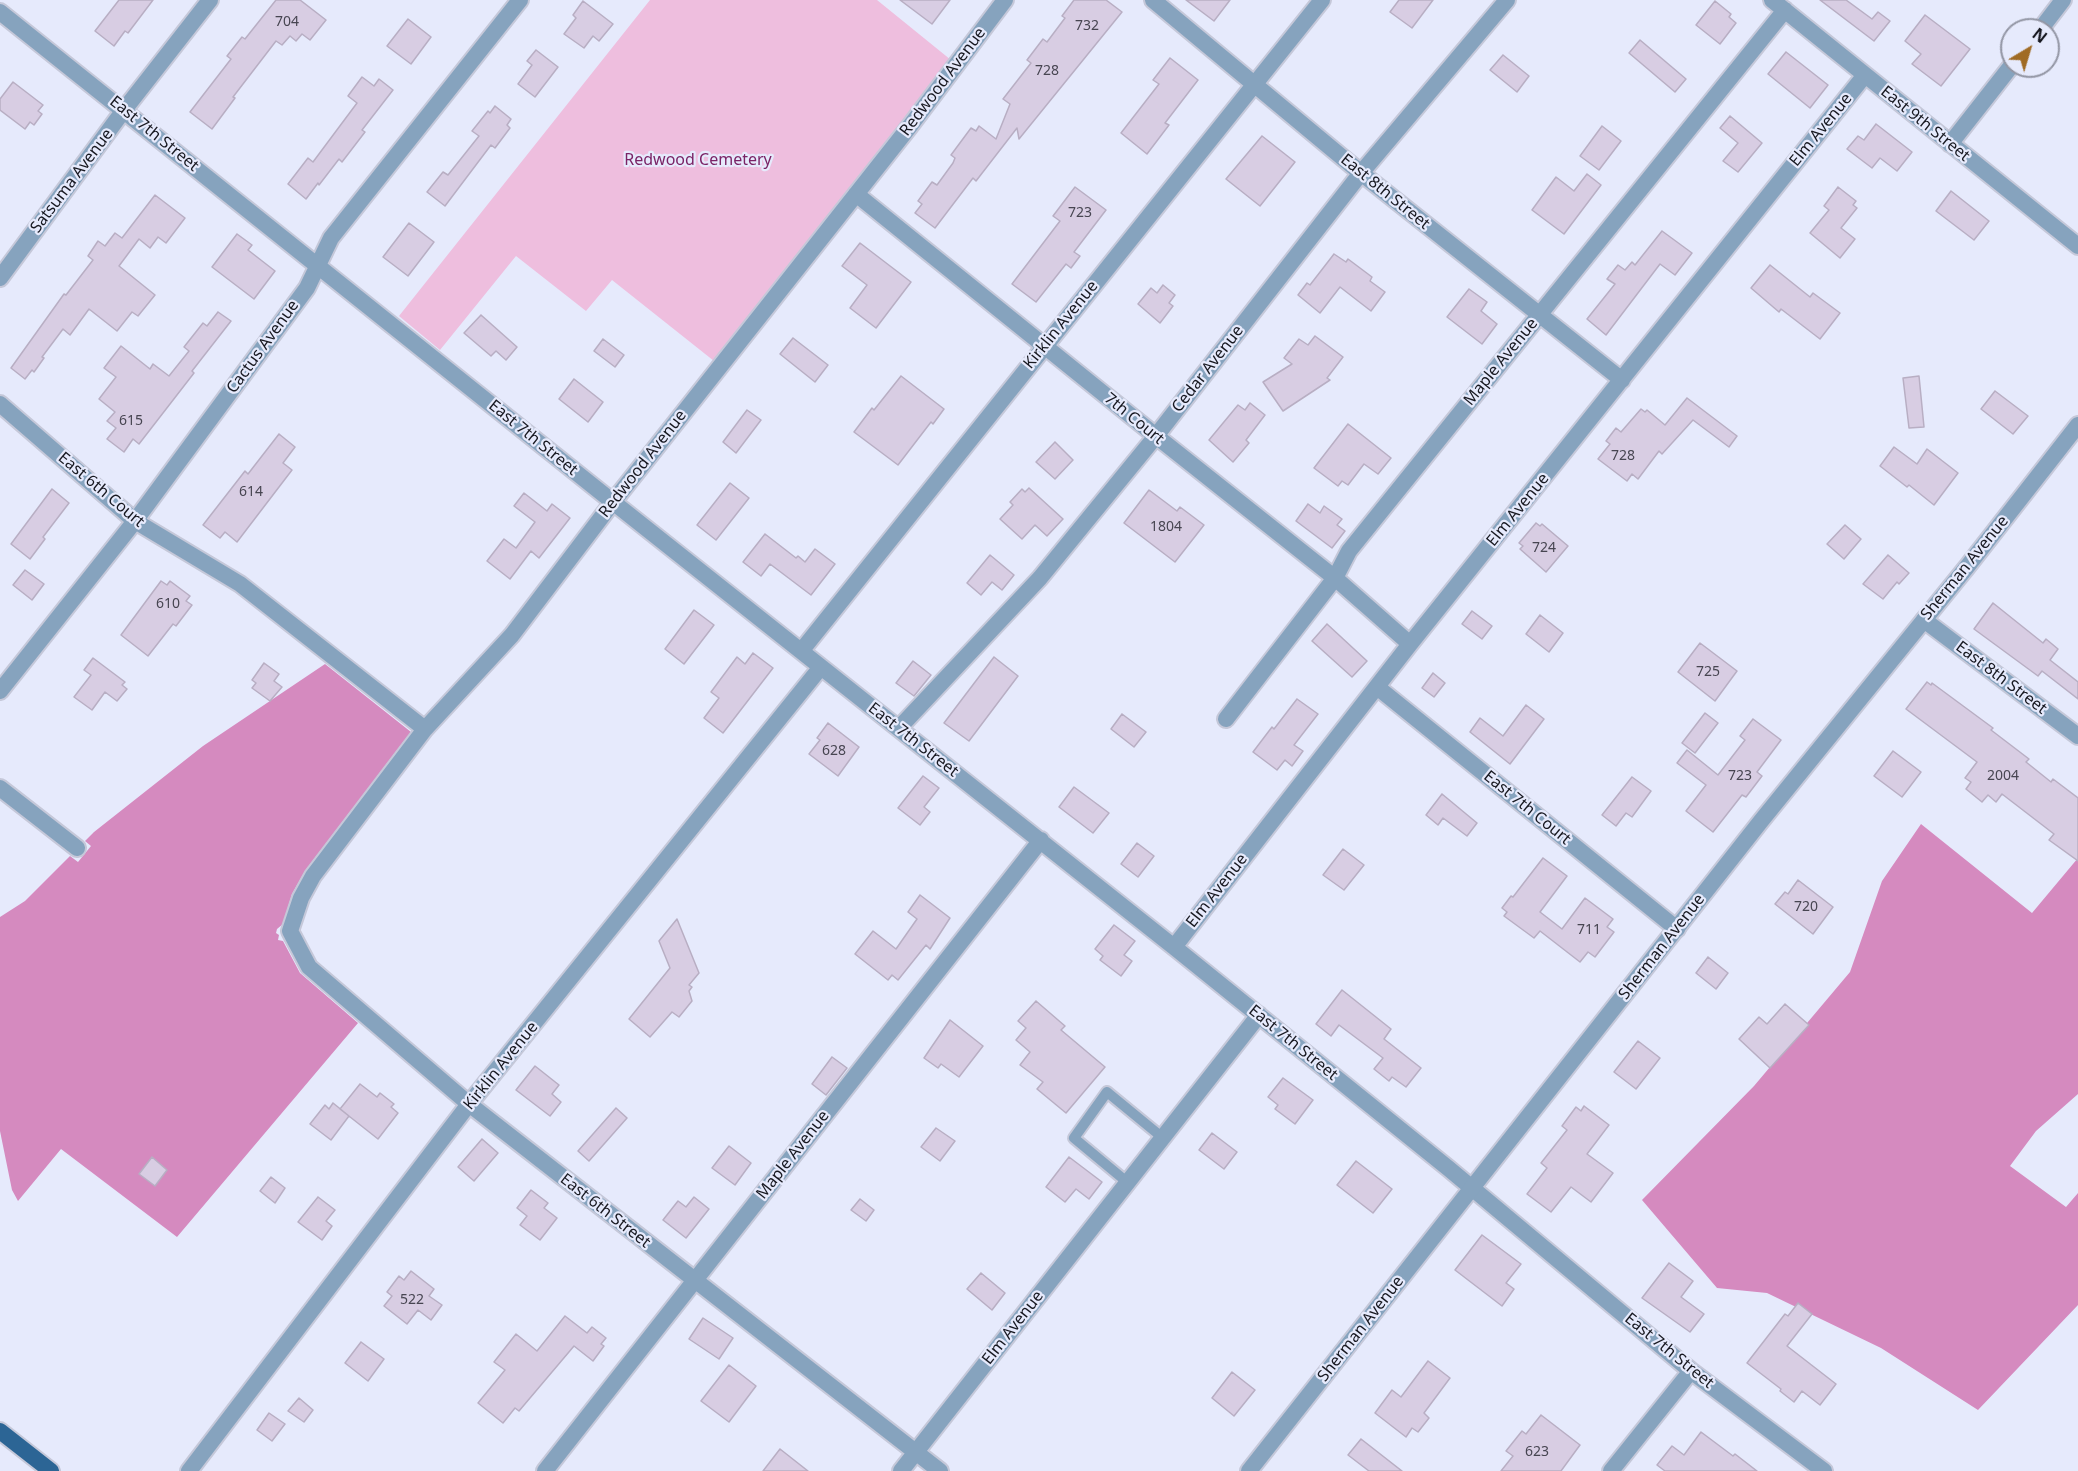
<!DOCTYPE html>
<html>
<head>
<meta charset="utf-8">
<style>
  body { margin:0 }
  #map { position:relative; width:2078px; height:1471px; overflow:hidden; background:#e6eafc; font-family:"Noto Sans",sans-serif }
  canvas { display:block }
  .north { position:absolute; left:2000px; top:18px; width:60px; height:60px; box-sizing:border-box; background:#e6eafc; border:2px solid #9396a4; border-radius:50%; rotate:38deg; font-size:16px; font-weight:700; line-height:24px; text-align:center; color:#171820 }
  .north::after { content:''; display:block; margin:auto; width:21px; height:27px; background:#a06b24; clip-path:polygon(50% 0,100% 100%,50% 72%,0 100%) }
</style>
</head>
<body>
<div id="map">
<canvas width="2078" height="1471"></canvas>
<div class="north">N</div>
</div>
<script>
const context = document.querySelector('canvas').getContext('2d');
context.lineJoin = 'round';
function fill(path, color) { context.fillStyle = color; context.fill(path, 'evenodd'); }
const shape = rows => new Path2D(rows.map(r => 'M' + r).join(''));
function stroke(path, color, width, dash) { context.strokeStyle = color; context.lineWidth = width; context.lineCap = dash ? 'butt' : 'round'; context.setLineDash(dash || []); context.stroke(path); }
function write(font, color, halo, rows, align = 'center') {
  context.font = font + ' "Noto Sans",sans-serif'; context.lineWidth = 4.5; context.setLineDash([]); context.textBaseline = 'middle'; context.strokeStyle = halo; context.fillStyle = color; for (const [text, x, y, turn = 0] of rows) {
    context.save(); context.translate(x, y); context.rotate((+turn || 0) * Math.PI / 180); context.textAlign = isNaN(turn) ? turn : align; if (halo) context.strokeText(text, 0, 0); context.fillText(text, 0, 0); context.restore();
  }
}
fill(shape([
  [650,0,877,0,951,60,714,361,612,280,586,311,516,256,440,350,399,316]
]), '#eebede');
fill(shape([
  [325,664,411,732,305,871,292,894,283,924,277,929,276,933,279,935,278,940,283,941,300,973,358,1023,177,1237,61,1149,18,1201,12,1190,0,1131,0,917,25,901,70,856,78,862,91,846,85,841,94,832,203,746],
  [1921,824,2032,913,2078,858,2078,1094,2036,1131,2010,1166,2066,1207,2078,1193,2078,1305,1978,1410,1881,1348,1767,1293,1717,1288,1642,1200,1754,1086,1850,972,1882,881]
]), '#d58abf');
const building = shape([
  [119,0,153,0,128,33,125,31,114,46,95,31,119,0],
  [276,0,300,0,326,20,310,40,302,34,296,41,290,36,282,45,276,41,233,97,235,98,212,129,190,112,231,59,227,56,242,37,245,39,276,0],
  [900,0,950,0,932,24,900,0],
  [1074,0,1106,0,1122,12,1019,139,1017,128,976,181,973,178,935,228,915,213,922,204,918,201,932,182,937,185,953,163,955,158,951,155,971,128,976,131,979,126,996,139,1010,104,1003,99,1031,63,1027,60,1043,39,1047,42,1065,18,1062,16,1074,0],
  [1186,0,1230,0,1214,21,1186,0],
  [1399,0,1433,0,1412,28,1390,12,1399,0],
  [1820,0,1846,0,1872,19,1878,12,1890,21,1874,41,1820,0],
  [583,1,613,24,599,41,593,36,584,48,564,34,576,18,573,15,583,1],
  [1715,1,1731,14,1729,17,1736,23,1720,44,1696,25,1715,1],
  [1925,15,1970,49,1941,86,1912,64,1921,54,1905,41,1925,15],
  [408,19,431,37,411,64,387,46,408,19],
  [1640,40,1686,79,1675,92,1629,53,1640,40],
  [536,50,558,67,535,97,518,84,532,65,527,61,536,50],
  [1786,52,1828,85,1810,108,1768,74,1786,52],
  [1503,55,1529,76,1517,92,1490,70,1503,55],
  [1170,58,1198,80,1165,123,1169,125,1147,154,1121,133,1159,84,1153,80,1170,58],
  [362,77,374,86,379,79,393,90,362,130,365,132,342,162,339,159,319,185,318,183,306,199,288,184,308,158,313,162,357,103,348,96,362,77],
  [13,82,43,105,38,111,42,114,34,125,30,122,25,129,0,110,0,99,13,82],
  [495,106,511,119,507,125,510,128,495,148,491,145,445,206,427,192,443,172,448,175,479,136,472,131,488,111,490,113,495,106],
  [1730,116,1762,143,1738,172,1723,161,1738,143,1720,128,1730,116],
  [1876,124,1912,152,1897,171,1880,158,1872,168,1847,149,1858,136,1864,140,1876,124],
  [1602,126,1621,141,1599,170,1580,156,1602,126],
  [1262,136,1295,162,1260,206,1226,179,1262,136],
  [1587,174,1601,185,1564,234,1532,210,1556,177,1574,191,1587,174],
  [1075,187,1106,210,1074,252,1080,256,1071,268,1066,264,1036,302,1012,284,1060,221,1053,216,1075,187],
  [1838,187,1856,201,1853,205,1857,208,1841,228,1855,239,1840,258,1810,233,1829,210,1824,206,1838,187],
  [1951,191,1989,221,1974,240,1936,211,1951,191],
  [155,195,185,218,166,243,158,237,150,248,139,239,119,266,155,295,138,316,132,312,117,331,89,309,70,335,63,329,42,357,44,358,34,372,32,370,25,379,11,368,64,294,66,295,93,260,88,256,98,241,105,246,115,233,122,238,155,195],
  [409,223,434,242,408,276,383,257,409,223],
  [1662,231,1692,253,1675,275,1660,264,1606,335,1587,319,1615,284,1607,279,1618,265,1625,270,1632,262,1635,265,1662,231],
  [237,234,252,245,248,250,275,271,254,299,212,267,237,234],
  [860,243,911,282,876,328,850,308,867,285,842,266,860,243],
  [1334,254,1346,262,1348,259,1372,277,1370,281,1385,292,1371,311,1340,287,1320,313,1298,295,1307,283,1310,285,1334,254],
  [1770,265,1810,297,1813,293,1840,313,1820,339,1781,309,1779,312,1751,288,1770,265],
  [1163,285,1175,295,1169,303,1173,306,1160,323,1138,304,1151,288,1157,293,1163,285],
  [1469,289,1487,302,1481,311,1497,324,1482,344,1447,317,1469,289],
  [218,312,231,321,192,371,194,373,139,444,133,439,124,452,107,439,116,428,107,421,115,412,99,399,116,377,104,368,121,346,150,369,153,364,169,376,189,351,184,347,203,323,207,326,218,312],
  [481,315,517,347,506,360,496,351,491,356,464,333,481,315],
  [1315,336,1343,357,1327,378,1330,380,1283,411,1263,382,1292,364,1284,358,1299,339,1308,345,1315,336],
  [793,338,828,365,815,382,780,354,793,338],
  [603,339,624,355,615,367,594,351,603,339],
  [901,376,944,409,933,424,931,422,898,465,854,432,872,408,874,410,901,376],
  [1919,376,1924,427,1909,428,1903,378,1919,376],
  [574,379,603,402,588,422,559,399,574,379],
  [1995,391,2028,416,2013,434,1981,409,1995,391],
  [1687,398,1737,436,1729,447,1693,420,1662,454,1659,451,1638,479,1632,474,1627,481,1598,459,1610,444,1606,441,1616,428,1621,432,1641,409,1645,412,1647,410,1665,425,1687,398],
  [1250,403,1265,415,1246,440,1249,443,1233,462,1209,440,1238,405,1245,410,1250,403],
  [747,410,761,420,736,453,723,442,747,410],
  [1348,424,1391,458,1378,474,1364,464,1348,485,1342,481,1338,486,1314,468,1348,424],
  [279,434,295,447,283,463,292,470,237,542,225,532,220,538,203,525,245,471,248,474,279,434],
  [1055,442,1073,460,1055,479,1036,462,1055,442],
  [1894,447,1917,464,1927,449,1958,473,1934,505,1909,485,1907,487,1880,466,1894,447],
  [730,483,749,498,716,540,697,525,730,483],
  [1029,488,1063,519,1047,536,1035,525,1022,539,1000,519,1013,505,1010,502,1022,489,1025,492,1029,488],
  [52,489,69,503,43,537,45,539,30,559,11,544,52,489],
  [1149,490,1177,511,1180,507,1204,525,1175,562,1124,523,1149,490],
  [524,493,547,511,552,504,570,518,539,558,531,551,510,579,487,561,504,539,516,548,535,522,514,506,524,493],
  [1308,504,1320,513,1324,506,1342,519,1337,525,1345,531,1332,548,1296,521,1308,504],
  [1536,523,1540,526,1542,524,1568,546,1546,572,1520,549,1523,546,1519,543,1536,523],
  [1845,525,1861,539,1844,559,1827,544,1845,525],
  [765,534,796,558,798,556,805,562,815,549,835,564,811,595,770,564,761,576,743,562,765,534],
  [990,555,1014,575,1002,590,992,582,981,595,967,583,990,555],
  [1888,555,1909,573,1899,584,1897,582,1883,599,1863,584,1888,555],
  [25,570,44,584,32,600,13,585,25,570],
  [161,581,167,585,170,581,190,596,186,601,192,605,176,626,173,624,148,656,121,635,161,581],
  [1993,603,2043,643,2046,639,2058,649,2050,660,2078,682,2078,699,2042,671,2038,676,1974,629,1993,603],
  [694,610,714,625,684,664,665,649,694,610],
  [1472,611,1492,626,1482,639,1462,624,1472,611],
  [1540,615,1563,633,1549,652,1526,634,1540,615],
  [1327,624,1367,661,1352,677,1312,641,1327,624],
  [1700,643,1737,671,1715,701,1678,672,1700,643],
  [753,653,773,668,723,733,704,718,719,698,711,692,737,657,745,664,753,653],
  [994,657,1018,676,969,741,944,723,994,657],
  [93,658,125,682,122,685,127,689,117,701,105,692,92,710,74,697,91,675,84,670,93,658],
  [913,661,931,675,914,696,896,683,913,661],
  [264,663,279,674,274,681,282,687,270,701,252,688,256,683,252,680,264,663],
  [1433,673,1445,683,1434,697,1422,688,1433,673],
  [1927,682,1931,685,1932,683,1993,728,1991,730,2029,759,2026,762,2051,782,2053,779,2078,798,2078,861,2049,840,2054,834,2002,794,1996,802,1988,795,1982,802,1966,789,1971,782,1965,778,1977,762,1906,709,1927,682],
  [1297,699,1318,714,1294,745,1303,751,1292,766,1285,760,1277,770,1253,752,1272,727,1274,729,1297,699],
  [1526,705,1544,719,1510,764,1470,732,1480,718,1503,736,1526,705],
  [1705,713,1718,723,1695,753,1682,743,1705,713],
  [1122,714,1146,732,1134,747,1111,729,1122,714],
  [1753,719,1781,740,1757,772,1762,776,1746,797,1742,795,1713,832,1686,811,1706,785,1677,763,1687,750,1718,775,1745,740,1740,736,1753,719],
  [828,723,859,747,838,776,809,754,820,740,817,738,828,723],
  [1893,751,1921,772,1902,797,1874,776,1893,751],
  [923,776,939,788,924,807,930,812,920,825,898,808,923,776],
  [1632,777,1651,791,1632,817,1626,813,1616,826,1602,815,1632,777],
  [1074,787,1109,813,1093,833,1059,807,1074,787],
  [1442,794,1477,823,1467,836,1443,818,1438,825,1426,815,1442,794],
  [1137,843,1154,856,1138,877,1121,864,1137,843],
  [1343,849,1364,865,1344,890,1323,875,1343,849],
  [1543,858,1567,876,1540,912,1562,929,1585,898,1613,919,1607,927,1614,932,1595,957,1588,952,1580,962,1540,931,1534,938,1504,916,1507,912,1502,908,1511,896,1513,897,1543,858],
  [1798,880,1833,907,1813,934,1775,904,1785,892,1788,894,1798,880],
  [920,895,950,918,930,949,926,945,898,980,892,975,888,980,855,954,873,931,896,949,917,919,908,912,920,895],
  [677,919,699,973,689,985,692,987,689,991,692,1001,679,1017,672,1012,650,1037,629,1019,670,968,659,941,677,919],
  [1114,925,1135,941,1124,955,1132,961,1121,976,1100,960,1103,956,1095,949,1114,925],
  [1708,957,1728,973,1716,989,1696,973,1708,957],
  [1342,990,1391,1029,1384,1039,1421,1068,1406,1087,1392,1077,1389,1081,1374,1069,1383,1058,1339,1025,1331,1036,1316,1024,1342,990],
  [1036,1001,1065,1026,1061,1030,1105,1067,1066,1113,1037,1089,1043,1082,1020,1065,1030,1052,1016,1040,1026,1028,1018,1021,1036,1001],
  [1785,1004,1809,1025,1770,1068,1739,1039,1759,1017,1767,1024,1785,1004],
  [950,1020,983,1046,959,1077,941,1064,938,1068,924,1058,950,1020],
  [1638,1041,1660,1058,1636,1089,1614,1072,1638,1041],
  [832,1057,847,1068,826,1095,812,1084,832,1057],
  [535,1066,559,1085,552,1094,561,1102,550,1116,516,1090,535,1066],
  [1283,1078,1313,1100,1295,1124,1275,1109,1278,1105,1268,1097,1283,1078],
  [360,1084,377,1097,380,1093,394,1104,391,1107,398,1113,378,1139,340,1109,360,1084],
  [333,1103,349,1116,331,1140,310,1124,325,1105,329,1109,333,1103],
  [1584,1106,1609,1125,1587,1154,1613,1173,1591,1202,1571,1187,1551,1212,1527,1194,1547,1168,1541,1163,1567,1130,1562,1126,1576,1107,1581,1111,1584,1106],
  [616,1108,627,1118,589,1161,578,1151,616,1108],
  [936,1128,955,1141,940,1161,921,1147,936,1128],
  [1212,1133,1237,1152,1224,1169,1199,1150,1212,1133],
  [482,1139,498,1153,474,1181,458,1167,482,1139],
  [729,1146,751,1163,735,1185,712,1168,729,1146],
  [152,1157,167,1170,155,1186,139,1174,152,1157],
  [1069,1157,1102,1182,1089,1199,1076,1189,1065,1202,1046,1187,1069,1157],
  [1356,1161,1392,1189,1373,1213,1337,1185,1356,1161],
  [271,1177,285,1188,275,1203,260,1191,271,1177],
  [531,1190,548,1203,544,1208,557,1218,540,1240,520,1225,527,1216,517,1208,531,1190],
  [318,1197,335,1210,326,1221,332,1226,322,1240,298,1222,318,1197],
  [694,1197,709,1209,686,1238,663,1220,678,1201,686,1207,694,1197],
  [860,1199,874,1210,866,1221,851,1210,860,1199],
  [1482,1235,1521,1264,1506,1283,1514,1289,1502,1306,1455,1270,1482,1235],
  [1669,1263,1693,1281,1681,1297,1704,1314,1690,1332,1642,1298,1669,1263],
  [411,1271,434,1289,429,1296,442,1305,431,1320,418,1310,407,1324,384,1306,392,1296,387,1292,399,1276,404,1280,411,1271],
  [981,1273,1005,1293,992,1310,967,1289,981,1273],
  [1798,1303,1812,1314,1787,1346,1836,1384,1820,1405,1802,1391,1794,1402,1780,1391,1781,1389,1747,1363,1785,1314,1788,1316,1798,1303],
  [565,1316,587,1333,592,1327,606,1338,601,1344,604,1346,593,1361,574,1346,519,1411,515,1408,503,1423,478,1403,505,1370,494,1362,516,1334,537,1351,565,1316],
  [703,1318,733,1338,719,1359,689,1339,703,1318],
  [361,1342,384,1359,368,1381,345,1363,361,1342],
  [1428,1361,1450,1378,1424,1413,1429,1418,1418,1432,1412,1428,1406,1437,1375,1413,1392,1390,1401,1397,1428,1361],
  [729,1365,756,1386,729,1422,701,1401,729,1365],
  [1232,1372,1255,1390,1234,1416,1212,1398,1232,1372],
  [299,1398,313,1410,304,1422,288,1411,299,1398],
  [269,1413,285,1424,272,1441,257,1430,269,1413],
  [1541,1415,1580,1445,1561,1471,1501,1471,1513,1456,1506,1451,1522,1431,1526,1434,1541,1415],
  [1701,1432,1733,1456,1735,1454,1757,1471,1665,1471,1657,1465,1672,1446,1684,1455,1701,1432],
  [1361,1439,1402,1471,1369,1471,1348,1455,1361,1439],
  [780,1449,808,1471,763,1471,780,1449]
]);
fill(building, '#d8cde3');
stroke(building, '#b8aec3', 1.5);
const service = shape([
  [1127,1182,1074,1138,1107,1092,1163,1138]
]);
const minor = shape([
  [1153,0,1361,173,1622,380],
  [1772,0,2078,246],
  [0,12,613,502,1174,947,1448,1168,1691,1371,1824,1471],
  [2040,30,2063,0],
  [1950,144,2012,65],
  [856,194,1156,436,1335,578,1410,644],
  [0,278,124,110,210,0],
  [0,404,135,521,240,584,425,729],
  [1924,620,2078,736],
  [802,650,1322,0],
  [1377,687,1677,929],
  [0,691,135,521,307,288,331,238,520,0],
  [1226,719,1335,578,1349,551,1785,10],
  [899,728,1040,578,1156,436,1361,173,1507,0],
  [0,788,77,848],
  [1174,947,1410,644,1865,75],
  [189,1471,469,1104,821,667],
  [545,1471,1041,840],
  [901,1471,1259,1015],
  [940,1471,469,1104,309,967,290,931,301,898,313,876,425,729,512,635,613,502,910,126,1005,0],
  [1611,1471,1691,1371]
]);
const tertiary = shape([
  [1249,1471,1761,821,1967,567,2078,425]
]);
const primary = shape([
  [0,1431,51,1471]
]);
stroke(service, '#c5c8d9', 14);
stroke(minor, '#c5c8d9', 20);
stroke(tertiary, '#c5c8d9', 20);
stroke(primary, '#c5c8d9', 20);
stroke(service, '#86a3be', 10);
stroke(minor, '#86a3be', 16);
stroke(tertiary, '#86a3be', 16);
stroke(primary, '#2c6595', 16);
write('14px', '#474551', null, [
  ["704",287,22],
  ["732",1087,26],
  ["728",1047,71],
  ["723",1080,213],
  ["615",131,421],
  ["728",1623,456],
  ["614",251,492],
  ["1804",1166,527],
  ["724",1544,548],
  ["610",168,604],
  ["725",1708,672],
  ["628",834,751],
  ["723",1740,776],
  ["2004",2003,776],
  ["720",1806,907],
  ["711",1589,930],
  ["522",412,1300],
  ["623",1537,1452]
]);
write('16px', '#171820', '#e6eafc', [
  ["Redwood Avenue",943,82,-53],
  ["East 9th Street",1925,124,39],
  ["Elm Avenue",1821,130,-51],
  ["East 7th Street",154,134,39],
  ["Satsuma Avenue",72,181,-53],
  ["East 8th Street",1385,192,39],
  ["Kirklin Avenue",1061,325,-51],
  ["Cactus Avenue",263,347,-54],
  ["Maple Avenue",1501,362,-51],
  ["Cedar Avenue",1208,369,-52],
  ["7th Court",1134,419,39],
  ["East 7th Street",533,438,39],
  ["Redwood Avenue",643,464,-52],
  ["East 6th Court",101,490,40],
  ["Elm Avenue",1518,510,-51],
  ["Sherman Avenue",1965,568,-51],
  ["East 8th Street",2001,678,37],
  ["East 7th Street",913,740,38],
  ["East 7th Court",1527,808,39],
  ["Elm Avenue",1217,891,-52],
  ["Sherman Avenue",1662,947,-52],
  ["East 7th Street",1293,1043,39],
  ["Kirklin Avenue",501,1066,-51],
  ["Maple Avenue",793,1155,-52],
  ["East 6th Street",605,1211,38],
  ["Elm Avenue",1013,1328,-52],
  ["Sherman Avenue",1361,1329,-52],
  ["East 7th Street",1669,1351,39]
]);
write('16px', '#7a2366', '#e6eafc', [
  ["Redwood Cemetery",698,160]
]);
</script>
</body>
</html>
